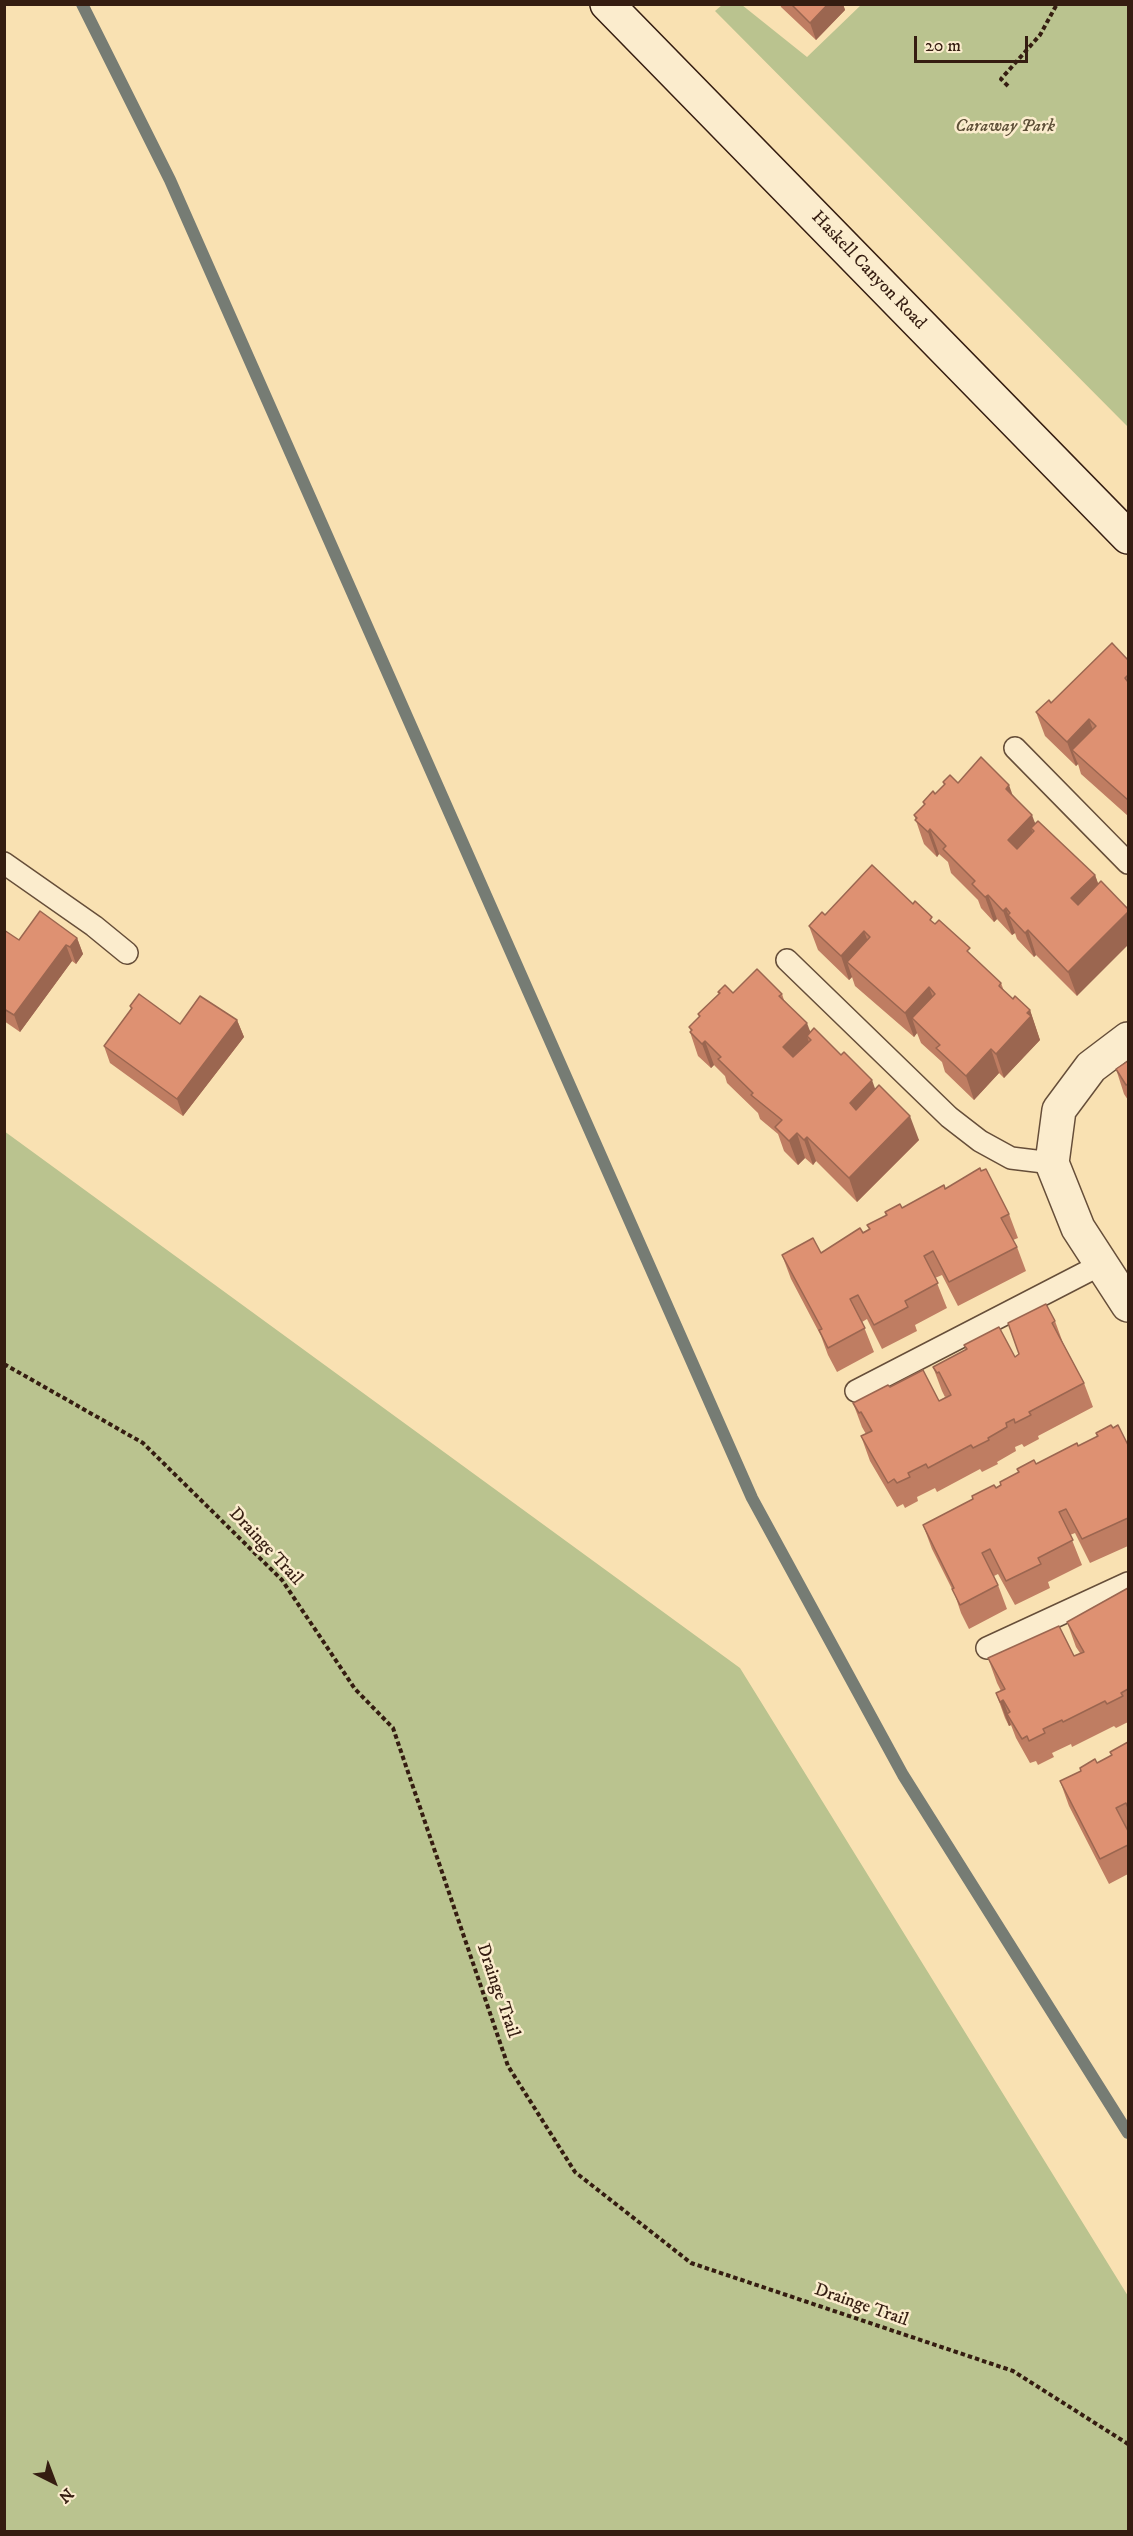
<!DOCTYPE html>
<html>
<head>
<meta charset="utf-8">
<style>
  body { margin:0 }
  #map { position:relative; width:1133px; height:2536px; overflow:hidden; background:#f9e1b2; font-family:"IM FELL DW Pica",serif }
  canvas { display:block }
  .frame { position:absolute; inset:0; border:6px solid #351d11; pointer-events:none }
  .north { position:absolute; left:24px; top:2452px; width:60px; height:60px; -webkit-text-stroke:4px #fbeccd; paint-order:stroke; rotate:138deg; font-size:16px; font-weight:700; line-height:24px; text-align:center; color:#351d11 }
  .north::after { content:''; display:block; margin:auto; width:21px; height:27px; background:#351d11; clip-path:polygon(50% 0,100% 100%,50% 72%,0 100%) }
  .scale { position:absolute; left:914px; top:36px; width:114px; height:27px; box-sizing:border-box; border:3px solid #351d11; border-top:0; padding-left:8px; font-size:18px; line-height:21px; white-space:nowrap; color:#351d11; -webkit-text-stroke:4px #fbeccd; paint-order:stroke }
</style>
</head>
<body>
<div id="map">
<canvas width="1133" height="2536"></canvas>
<div class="frame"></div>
<div class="north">N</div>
<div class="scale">20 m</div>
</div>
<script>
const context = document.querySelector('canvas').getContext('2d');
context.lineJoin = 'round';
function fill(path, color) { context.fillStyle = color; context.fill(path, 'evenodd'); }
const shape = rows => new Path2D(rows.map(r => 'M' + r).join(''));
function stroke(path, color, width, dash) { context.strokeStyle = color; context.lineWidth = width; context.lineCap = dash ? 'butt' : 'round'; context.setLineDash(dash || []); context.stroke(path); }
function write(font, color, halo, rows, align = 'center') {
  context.font = font + ' "IM FELL DW Pica",serif'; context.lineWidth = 5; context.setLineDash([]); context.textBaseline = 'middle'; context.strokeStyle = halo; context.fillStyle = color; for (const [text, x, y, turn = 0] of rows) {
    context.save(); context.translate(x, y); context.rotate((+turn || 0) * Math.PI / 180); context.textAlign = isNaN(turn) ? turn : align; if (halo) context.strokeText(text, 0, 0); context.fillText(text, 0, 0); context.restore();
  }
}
fill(shape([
  [722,5,742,5,807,57,861,5,1128,5,1128,427,715,11],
  [4,1131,740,1668,1128,2296,1128,2531,5,2531]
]), '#bac38f');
stroke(shape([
  [82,4,170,180,752,1498,903,1775,1128,2133]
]), '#767c74', 12);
const lane = shape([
  [1015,748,1128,863],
  [4,863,94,926,127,953],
  [787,960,949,1117,980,1141,1011,1158,1052,1163],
  [856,1391,1102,1264],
  [987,1648,1128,1583]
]);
const street = shape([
  [1128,1039,1091,1067,1059,1110,1052,1163,1078,1228,1128,1305]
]);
const secondary = shape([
  [607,4,1128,537]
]);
stroke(lane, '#664e39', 24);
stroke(street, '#664e39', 36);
stroke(secondary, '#351d11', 36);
stroke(shape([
  [1008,86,1001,79,1040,35,1057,4],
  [4,1364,143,1443,282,1580,355,1689,393,1728,508,2066,575,2172,691,2263,1013,2371,1128,2444]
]), '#351d11', 4, [4.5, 3]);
stroke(lane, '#fbeccd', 21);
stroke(street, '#fbeccd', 33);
stroke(secondary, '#fbeccd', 33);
fill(shape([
  [780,4,843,4,845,10,816,40,781,7],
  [1128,660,1128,816,1081,774,1078,764,1076,766,1045,736,1036,712],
  [943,782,958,783,1013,795,1036,824,1095,875,1098,884,1077,996,1036,955,1034,957,1017,939,1015,933,1012,935,997,919,994,922,981,908,978,900,951,873,948,862,939,854,937,857,924,844,914,815,924,805,923,802,935,794,944,785],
  [913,904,935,924,972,956,1001,983,1004,991,1013,999,1030,1010,1040,1040,1004,1078,999,1073,974,1100,945,1072,942,1062,921,1043,917,1033,914,1037,855,986,852,977,849,980,818,950,809,926,825,915],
  [4,930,19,940,77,938,83,954,76,964,72,961,20,1032,4,1021],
  [718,992,733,993,782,994,784,1000,811,1032,875,1089,919,1140,857,1202,816,1161,813,1165,805,1158,798,1165,784,1151,778,1134,760,1119,758,1113,727,1083,725,1076,714,1065,711,1068,698,1056,690,1032,691,1031,689,1027,699,1017,698,1014,719,995],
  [130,1006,180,1024,237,1020,244,1037,183,1116,110,1063,104,1046,131,1009],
  [1128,1061,1128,1100,1124,1094,1116,1069],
  [981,1171,1009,1214,1018,1238,1013,1240,1017,1247,1026,1271,958,1306,942,1275,935,1278,947,1308,915,1325,917,1331,882,1349,867,1319,862,1322,874,1352,837,1372,828,1355,821,1336,791,1279,782,1255,821,1253,869,1229,867,1225,886,1216,885,1212,902,1208,945,1189],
  [1055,1321,1063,1343,1084,1383,1093,1407,1038,1436,1039,1439,1024,1447,1022,1444,1015,1447,1016,1451,997,1462,998,1464,982,1472,980,1469,937,1492,935,1488,917,1497,918,1501,905,1508,903,1504,897,1507,870,1461,861,1436,866,1434,862,1427,853,1403,890,1387,939,1401,947,1396,945,1397,942,1391,933,1367,966,1350,964,1345,1015,1357,1019,1354,1008,1323],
  [1096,1433,1128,1445,1128,1546,1090,1563,1075,1533,1070,1535,1082,1565,1048,1582,1050,1588,1015,1605,998,1574,994,1576,998,1585,1007,1609,969,1629,961,1613,955,1595,932,1549,923,1525,996,1488,1036,1464,1078,1446,1097,1437],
  [1128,1588,1128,1722,1116,1728,1114,1726,1072,1747,1071,1744,1052,1753,1054,1757,1038,1765,1036,1761,1030,1763,1016,1738,1011,1725,1009,1726,1005,1718,996,1693,1001,1691,997,1683,988,1658,1074,1656,1080,1653,1076,1647,1067,1622],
  [1128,1742,1128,1874,1109,1884,1069,1806,1060,1781,1112,1756]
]), '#bf7d62');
fill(shape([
  [828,4,843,4,845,10,816,40,810,23],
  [1089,719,1098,744,1072,750,1078,764,1076,766,1067,742],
  [1009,785,1018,810,1006,789],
  [1032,815,1041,839,1031,828,1037,844,1017,864,1008,840],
  [930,829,939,854,937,857,928,832],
  [1095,875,1104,899,1080,922,1071,898],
  [988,895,997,919,994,922,985,897],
  [1006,908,1015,933,1012,935,1003,911],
  [1128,912,1128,945,1077,996,1068,972],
  [1028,930,1036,955,1034,957,1025,933],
  [864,931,873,955,847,962,852,977,849,980,841,956],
  [77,938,83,954,76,964,70,947],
  [66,945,72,961,20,1032,14,1015],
  [929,987,938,1011,912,1018,917,1033,914,1037,905,1013],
  [1030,1010,1040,1040,1004,1078,996,1054],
  [237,1020,244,1037,183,1116,177,1099],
  [807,1023,816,1047,807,1036,812,1051,792,1071,783,1047],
  [705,1041,714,1065,711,1068,702,1044],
  [991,1049,999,1073,974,1100,966,1076],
  [872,1080,881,1105,858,1128,850,1103],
  [910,1116,919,1140,857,1202,849,1178],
  [797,1133,805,1158,798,1165,789,1141],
  [807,1137,816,1161,813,1165,804,1140],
  [1003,1700,1010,1719,1007,1714,1011,1725,1009,1726,1000,1702]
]), '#9b6650');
const building = shape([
  [791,4,828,4,810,23,791,4],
  [1112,643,1128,660,1128,675,1125,678,1128,682,1128,800,1072,750,1096,726,1089,719,1067,742,1036,712,1049,700,1051,703,1112,643],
  [981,757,1009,785,1006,789,1032,815,1008,840,1017,849,1034,831,1031,828,1038,821,1095,875,1071,898,1078,905,1101,881,1128,909,1128,912,1068,972,1028,930,1025,933,1008,915,1010,913,1006,908,1003,911,988,895,985,897,972,884,975,881,943,849,946,846,930,829,928,832,915,820,917,818,914,815,925,804,923,802,933,791,935,794,945,784,943,782,950,775,958,783,981,757],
  [872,865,913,904,915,901,932,917,930,920,935,924,939,920,970,948,967,951,1001,983,999,986,1013,999,1015,996,1030,1010,1027,1013,1031,1016,996,1054,991,1049,966,1076,936,1048,940,1045,912,1018,935,994,929,987,905,1013,847,962,870,937,864,931,841,956,809,926,822,912,825,915,872,865],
  [40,911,77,938,70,947,66,945,14,1015,4,1009,4,930,19,940,40,911],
  [757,969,782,994,779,996,807,1023,783,1047,793,1057,811,1040,807,1036,814,1028,841,1055,844,1052,872,1080,850,1103,856,1110,879,1085,910,1116,849,1178,807,1137,804,1140,797,1133,789,1141,775,1127,782,1120,751,1095,753,1093,718,1059,721,1057,705,1041,702,1044,690,1032,692,1030,689,1027,700,1016,698,1014,720,993,718,992,725,985,733,993,757,969],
  [139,994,180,1024,200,996,237,1020,177,1099,104,1046,132,1008,130,1006,139,994],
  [1128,1061,1128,1084,1126,1085,1116,1069,1128,1061],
  [980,1168,981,1171,986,1169,1009,1214,1001,1218,1017,1247,949,1282,933,1251,924,1256,938,1283,905,1301,908,1307,874,1325,858,1295,850,1299,865,1328,828,1348,819,1330,822,1329,782,1255,813,1238,821,1253,860,1228,863,1233,870,1229,867,1225,887,1215,885,1212,900,1204,902,1208,944,1185,945,1189,980,1168],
  [1046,1304,1055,1321,1052,1323,1084,1383,1029,1412,1031,1415,1015,1423,1014,1419,1006,1423,1007,1427,988,1438,989,1440,973,1448,971,1445,928,1468,926,1464,908,1473,910,1477,897,1483,894,1479,888,1483,861,1436,872,1431,861,1412,859,1413,853,1403,888,1385,890,1387,923,1370,939,1401,951,1395,939,1372,937,1373,933,1367,967,1349,964,1345,999,1327,1015,1357,1019,1354,1008,1323,1046,1304],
  [1111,1425,1113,1428,1118,1425,1128,1445,1128,1518,1082,1539,1066,1509,1059,1512,1073,1540,1038,1558,1041,1564,1006,1581,990,1549,982,1553,998,1585,960,1605,952,1589,954,1588,923,1525,973,1499,972,1496,994,1485,996,1488,1001,1485,1000,1482,1019,1472,1017,1469,1034,1460,1036,1464,1077,1443,1078,1446,1098,1436,1096,1433,1111,1425],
  [1128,1588,1128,1689,1121,1693,1123,1696,1107,1704,1105,1701,1063,1722,1062,1720,1043,1729,1045,1733,1029,1741,1027,1736,1022,1739,1007,1714,1010,1712,1003,1700,1000,1702,996,1693,1005,1689,988,1658,1059,1626,1074,1656,1084,1652,1067,1622,1128,1588],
  [1128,1742,1128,1808,1126,1803,1116,1808,1128,1831,1128,1845,1100,1859,1060,1781,1081,1771,1080,1768,1095,1759,1097,1763,1112,1755,1110,1752,1128,1742]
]);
fill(building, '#de9172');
stroke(building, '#9b6650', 1.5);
write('italic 18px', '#5d4f37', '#fbeccd', [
  ["Caraway Park",1005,127]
]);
write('18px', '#351d11', '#fbeccd', [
  ["Haskell Canyon Road",868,271,46],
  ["Drainge Trail",265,1547,47],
  ["Drainge Trail",497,1991,71],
  ["Drainge Trail",861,2306,19]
]);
</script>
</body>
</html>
